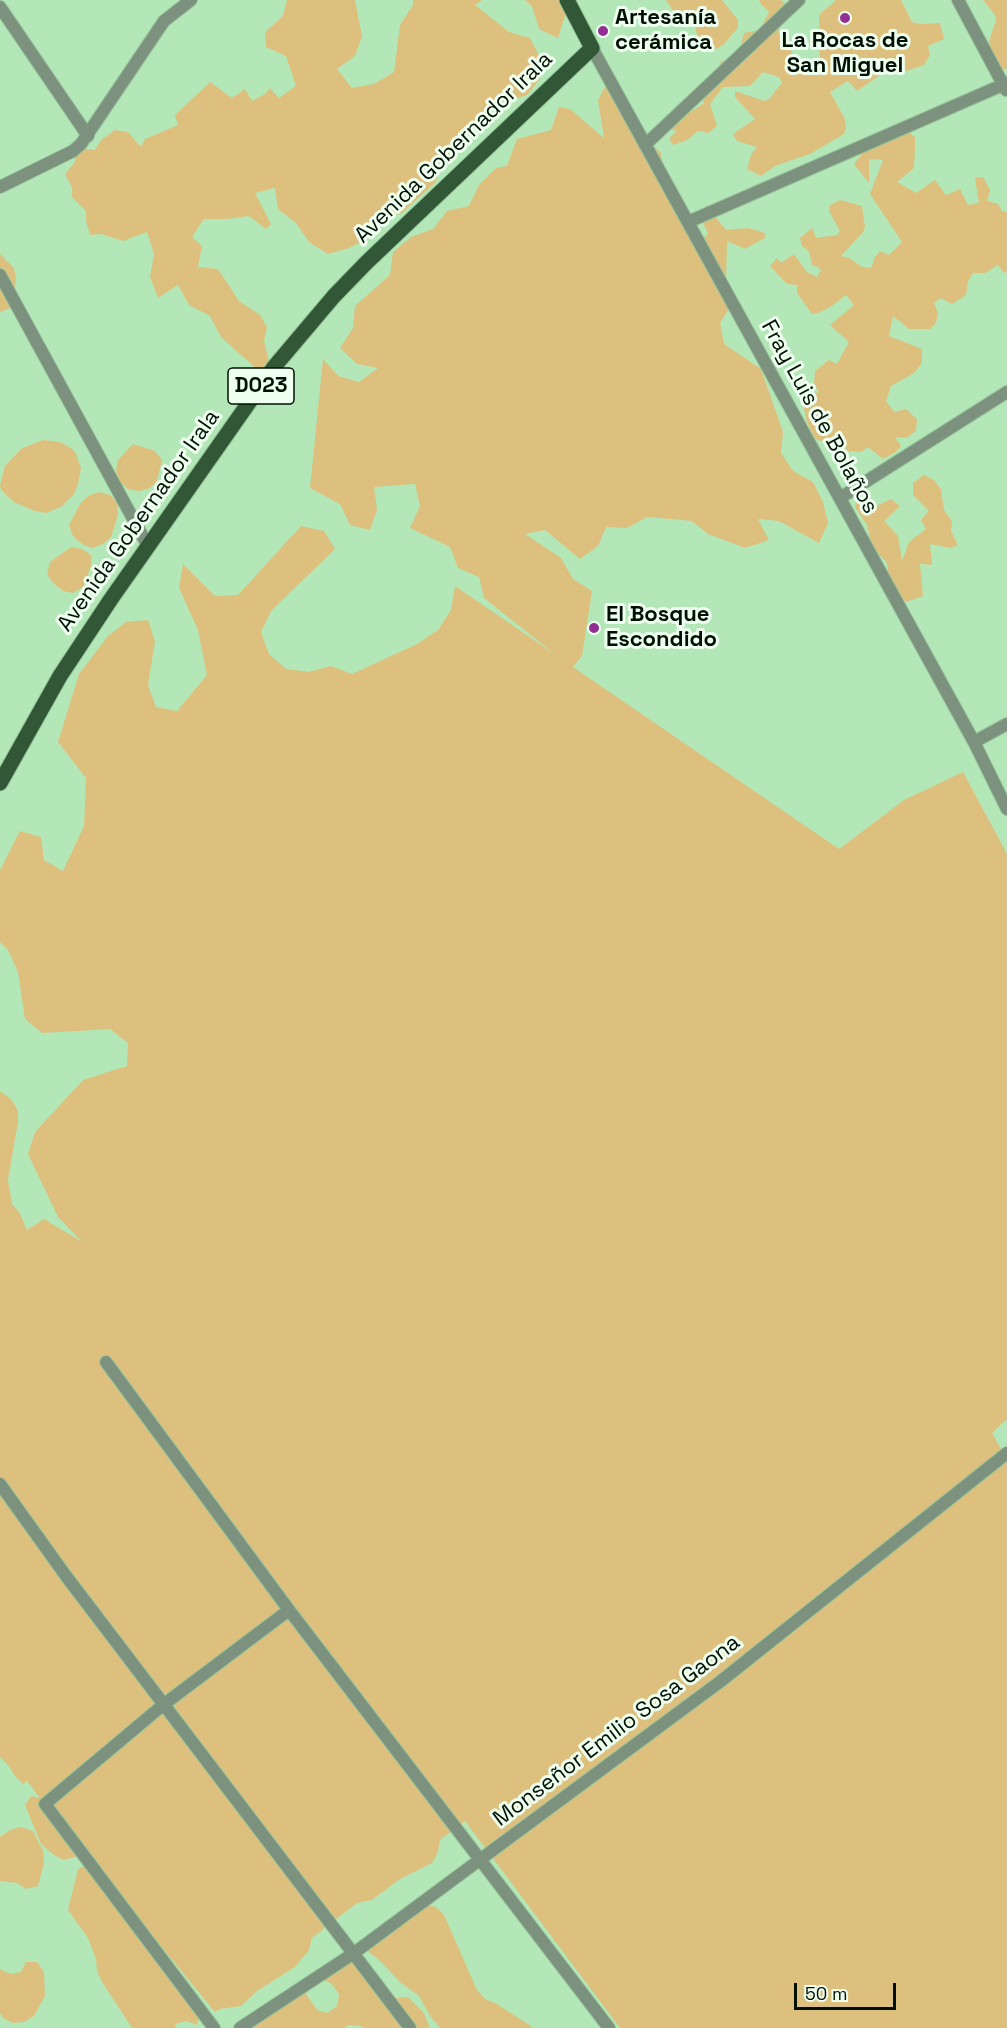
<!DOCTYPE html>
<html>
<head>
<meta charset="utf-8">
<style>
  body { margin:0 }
  #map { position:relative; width:1007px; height:2028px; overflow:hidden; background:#b4e7b8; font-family:"Space Grotesk",sans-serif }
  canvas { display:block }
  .scale { position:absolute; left:794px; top:1983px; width:102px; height:27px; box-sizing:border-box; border:3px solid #011003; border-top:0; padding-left:8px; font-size:18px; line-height:21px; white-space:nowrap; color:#011003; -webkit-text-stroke:4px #eefeef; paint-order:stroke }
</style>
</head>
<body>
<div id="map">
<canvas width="1007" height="2028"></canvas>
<div class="scale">50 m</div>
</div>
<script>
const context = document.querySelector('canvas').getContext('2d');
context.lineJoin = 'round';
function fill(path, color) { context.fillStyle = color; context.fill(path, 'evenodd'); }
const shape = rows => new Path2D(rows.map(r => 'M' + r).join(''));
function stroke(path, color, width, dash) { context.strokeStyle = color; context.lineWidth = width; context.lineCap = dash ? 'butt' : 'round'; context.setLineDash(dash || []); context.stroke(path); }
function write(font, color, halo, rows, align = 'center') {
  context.font = font + ' "Space Grotesk",sans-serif'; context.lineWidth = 6; context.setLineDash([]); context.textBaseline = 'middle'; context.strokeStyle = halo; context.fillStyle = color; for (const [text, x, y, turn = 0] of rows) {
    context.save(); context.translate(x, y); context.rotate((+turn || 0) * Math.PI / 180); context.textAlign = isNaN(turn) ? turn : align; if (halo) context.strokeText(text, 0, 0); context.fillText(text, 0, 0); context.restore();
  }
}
fill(shape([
  [287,0,355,0,362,36,355,56,337,69,352,88,374,84,394,72,400,25,413,5,413,0,482,0,475,5,509,32,530,38,540,58,540,79,527,95,484,110,474,130,444,163,435,183,402,213,381,219,369,238,349,248,328,254,309,242,296,223,278,209,275,188,255,193,271,224,266,229,249,216,226,219,204,219,192,237,202,246,198,267,218,269,239,301,260,315,267,327,264,341,269,362,281,391,221,337,210,316,189,305,178,285,158,298,150,277,154,254,147,232,123,241,101,234,90,235,86,221,86,211,72,197,72,187,65,174,75,162,76,147,95,150,101,140,115,130,128,132,141,147,145,139,178,125,175,115,210,82,232,98,245,89,252,101,265,94,270,88,279,98,296,86,286,56,266,47,265,32,283,16],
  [525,0,567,0,565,16,558,38,539,29,532,6],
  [666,0,722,0,738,20,738,28,723,45,714,50,704,51,699,44,694,22,674,12],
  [760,0,781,0,787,5,778,32,793,54,805,64,820,59,819,15,836,0,901,0,912,22,920,24,940,23,944,39,928,46,930,55,924,65,906,71,899,57,881,66,880,75,857,91,848,81,830,92,845,119,846,128,844,134,810,154,775,166,761,176,747,169,751,155,757,147,737,141,733,134,755,119,735,97,735,91,764,101,769,99,782,83,779,77,763,72,750,86,723,87,710,104,717,126,708,133,698,131,687,140,673,145,669,138,677,131,665,127,684,108,689,113,704,103,699,91,714,81,721,61,737,59,744,33,760,30,769,12,759,2],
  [983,0,1007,0,1007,68,999,72,990,51,989,41,996,20,995,15],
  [606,85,638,131,661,153,665,180,700,241,708,234,700,215,706,205,726,230,748,228,765,233,765,238,745,249,727,241,726,284,732,304,720,323,724,344,761,369,783,432,781,453,793,471,813,482,823,502,828,523,819,543,779,521,758,519,769,540,745,548,708,534,692,521,647,517,627,528,606,527,598,546,580,559,545,530,525,534,561,558,573,579,592,591,582,656,573,667,839,849,904,800,963,772,1007,854,1007,1419,992,1433,1007,1460,1007,2028,620,2028,465,1821,440,1840,438,1852,432,1863,400,1879,372,1900,357,1903,312,1938,309,1950,295,1967,257,1991,241,2006,220,2009,215,2012,143,1924,171,1970,190,1984,199,2003,200,2014,197,2025,186,2021,175,2024,176,2028,132,2028,102,1982,97,1971,96,1959,88,1938,68,1910,78,1869,89,1864,77,1852,75,1857,64,1860,54,1855,41,1844,25,1805,31,1796,40,1798,27,1781,23,1784,15,1776,9,1766,0,1757,0,1091,12,1100,18,1111,18,1122,8,1180,12,1204,19,1212,27,1230,44,1219,82,1242,58,1217,28,1154,35,1132,83,1080,127,1066,128,1043,110,1029,42,1033,25,1019,18,972,8,950,0,942,0,870,20,831,41,837,44,860,63,871,84,826,86,778,58,742,79,674,108,636,126,622,148,620,155,641,148,685,156,707,177,711,207,675,198,630,179,588,183,564,215,596,238,595,301,526,324,531,335,549,272,610,261,632,269,654,286,669,309,672,331,666,352,674,417,644,438,630,451,610,455,586,556,655,484,598,479,577,458,568,450,547,410,528,420,506,415,484,374,487,377,510,370,530,350,525,340,504,310,488,323,359,338,376,359,382,378,368,357,364,340,348,353,328,355,306,390,275,393,252,411,237,433,229,447,211,469,206,479,185,496,168,507,166,517,139,551,130,559,107,570,109,604,138,598,100],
  [896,124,915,137,915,147,914,168,897,182,916,193,935,180,946,195,960,189,968,205,979,203,975,178,983,177,990,190,987,201,998,204,1002,211,1007,212,1007,273,1003,272,998,265,985,273,973,273,968,281,966,295,952,304,941,298,934,303,938,313,936,323,930,329,909,329,893,316,889,336,922,349,922,363,914,373,891,386,886,401,894,412,906,409,917,419,916,431,906,438,895,437,901,446,896,452,883,459,868,447,861,452,848,451,837,442,825,442,815,439,807,422,803,404,806,396,819,392,814,384,815,371,829,360,837,364,849,342,830,325,854,305,846,295,832,306,818,313,812,314,797,293,797,285,787,284,770,266,777,258,781,263,794,254,807,272,817,277,821,270,818,267,812,265,809,251,802,246,800,238,812,228,816,238,837,235,840,231,829,211,830,205,840,200,862,206,865,227,863,232,841,256,849,258,862,267,871,268,875,257,880,251,889,255,902,242,870,194,883,160,869,159,869,183,854,164,876,136],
  [0,254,14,268,16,279,12,307,0,312],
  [43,440,60,442,71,448,75,452,81,468,78,484,74,494,61,507,46,513,35,511,14,502,1,490,0,485,5,466,21,449],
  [133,444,155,451,162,460,157,481,150,488,139,491,128,489,119,482,116,470,118,460],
  [924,475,934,480,941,489,944,510,952,521,951,531,958,545,950,548,930,544,932,565,920,564,923,596,906,602,889,586,887,563,872,547,867,525,855,507,857,496,876,506,891,499,900,506,884,521,898,536,902,561,909,542,926,529,921,520,929,511,913,495,913,483],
  [99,492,110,495,117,503,118,515,111,537,103,544,92,548,82,544,73,536,69,525,80,504,88,496],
  [71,547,82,549,91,555,91,566,83,587,73,593,63,591,53,583,47,574,50,562],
  [21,1827,33,1831,43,1851,44,1863,38,1886,26,1889,17,1883,0,1881,0,1834,1,1837,10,1830],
  [413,1902,436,1907,444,1915,477,1990,485,1999,495,2003,534,2028,440,2028,430,2016,419,1996,401,1983,377,1958,366,1950,403,1908],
  [354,1955,385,1999,408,1997,424,2013,430,2028,363,2028,360,2026,348,2025,345,2028,250,2028],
  [323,1980,331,1983,339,1994,337,2006,327,2013,317,2010,306,1994,317,1982],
  [26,1962,37,1962,44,1972,45,1996,34,2016,24,2022,13,2023,3,2018,0,2013,0,1969,10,1974,21,1972]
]), '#ddc07d');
const street = shape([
  [958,0,1006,90],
  [0,7,88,136],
  [592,48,974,742,1007,809],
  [645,145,799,0],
  [0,187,73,151,81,144,164,21,191,0],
  [688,222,1007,83],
  [0,275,148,546],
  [840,498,1007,392],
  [974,742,1007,724],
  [106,1362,289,1610,609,2028],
  [0,1484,66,1576,410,2028],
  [214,2028,45,1804,163,1705,289,1610],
  [240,2028,354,1953,721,1681,1007,1453]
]);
const primary = shape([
  [0,783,60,676,111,599,274,367,334,296,367,262,592,48,567,0]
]);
stroke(street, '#97c59b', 14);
stroke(primary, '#97c59b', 17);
stroke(street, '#7d927e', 12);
stroke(primary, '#315736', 15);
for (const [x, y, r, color] of [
  [845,18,6,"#922e94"],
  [603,31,6,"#922e94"],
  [594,628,6,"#922e94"]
]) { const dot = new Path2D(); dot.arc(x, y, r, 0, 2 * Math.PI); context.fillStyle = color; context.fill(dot); stroke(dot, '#eefeef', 2); }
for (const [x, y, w] of [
  [261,386,66]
]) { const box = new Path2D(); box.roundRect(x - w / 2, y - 18, w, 36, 4.5); context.fillStyle = '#eefeef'; context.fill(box); stroke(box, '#011003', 1.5); }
write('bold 21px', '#011003', null, [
  ["D023",261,386]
]);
write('bold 22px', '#011003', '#eefeef', [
  ["Artesanía",615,18],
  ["cerámica",615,43],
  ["La Rocas de",845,41,"center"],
  ["San Miguel",845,66,"center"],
  ["El Bosque",606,615],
  ["Escondido",606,640]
], 'left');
write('22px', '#011003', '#eefeef', [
  ["Avenida Gobernador Irala",454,148,-44],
  ["Fray Luis de Bolaños",819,417,61],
  ["Avenida Gobernador Irala",139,521,-55],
  ["Monseñor Emilio Sosa Gaona",617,1731,-37]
]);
</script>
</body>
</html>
